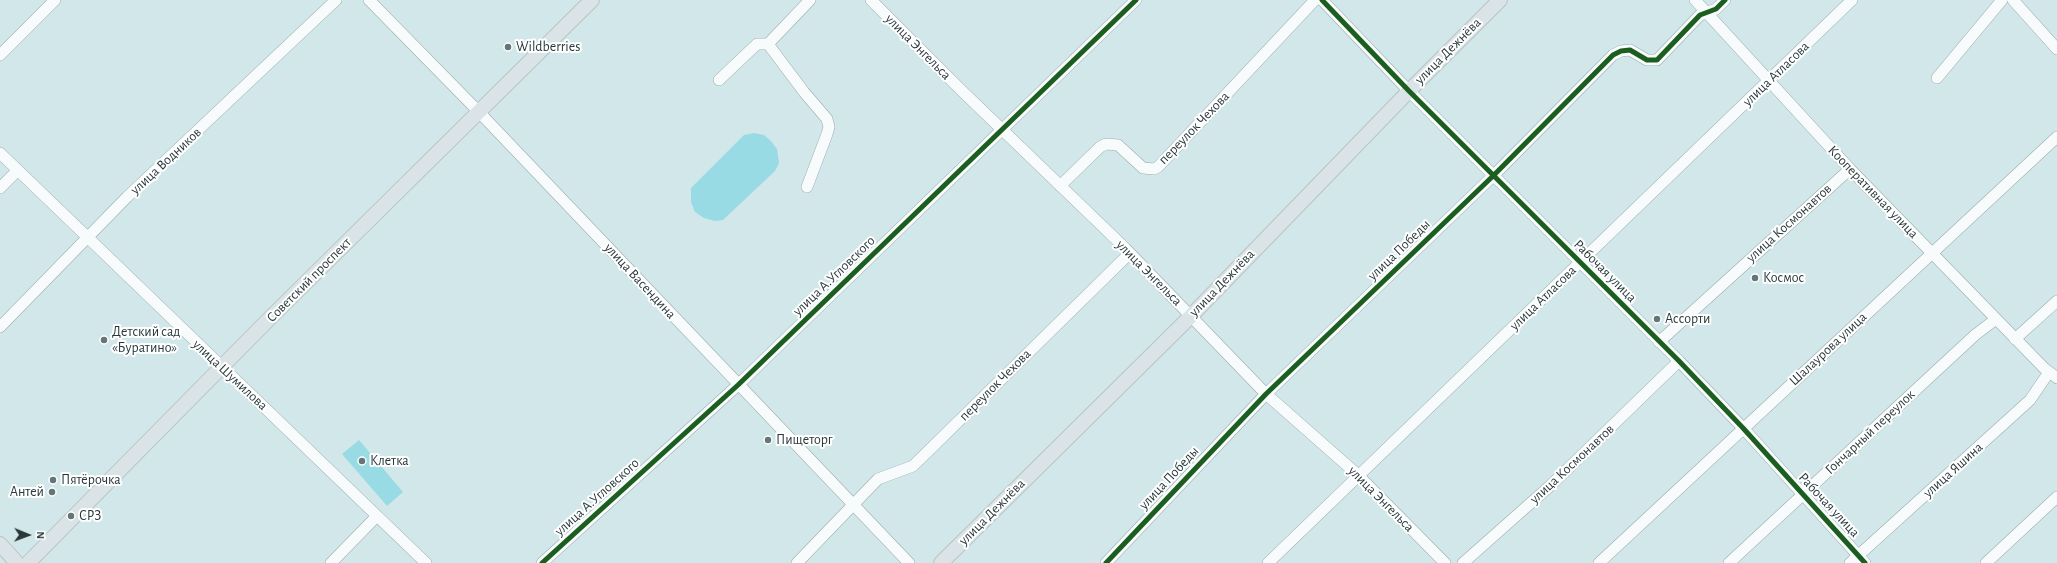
<!DOCTYPE html>
<html>
<head>
<meta charset="utf-8">
<style>
  body { margin:0 }
  #map { position:relative; width:2057px; height:563px; overflow:hidden; background:#d2e7ea; font-family:"Alegreya Sans",sans-serif }
  canvas { display:block }
  .north { position:absolute; left:8px; top:515px; width:40px; height:40px; -webkit-text-stroke:3px #fff; paint-order:stroke; rotate:91deg; font-size:11px; font-weight:700; line-height:16px; text-align:center; color:#29393b }
  .north::after { content:''; display:block; margin:auto; width:14px; height:18px; background:#29393b; clip-path:polygon(50% 0,100% 100%,50% 72%,0 100%) }
</style>
</head>
<body>
<div id="map">
<canvas width="2057" height="563"></canvas>
<div class="north">N</div>
</div>
<script>
const context = document.querySelector('canvas').getContext('2d');
context.lineJoin = 'round';
function fill(path, color) { context.fillStyle = color; context.fill(path, 'evenodd'); }
const shape = rows => new Path2D(rows.map(r => 'M' + r).join(''));
function stroke(path, color, width, dash) { context.strokeStyle = color; context.lineWidth = width; context.lineCap = dash ? 'butt' : 'round'; context.setLineDash(dash || []); context.stroke(path); }
function write(font, color, halo, rows, align = 'center') {
  context.font = font + ' "Alegreya Sans",sans-serif'; context.lineWidth = 4; context.setLineDash([]); context.textBaseline = 'middle'; context.strokeStyle = halo; context.fillStyle = color; for (const [text, x, y, turn = 0] of rows) {
    context.save(); context.translate(x, y); context.rotate((+turn || 0) * Math.PI / 180); context.textAlign = isNaN(turn) ? turn : align; if (halo) context.strokeText(text, 0, 0); context.fillText(text, 0, 0); context.restore();
  }
}
fill(shape([
  [754,133,764,135,771,141,777,149,779,163,775,171,723,220,715,221,704,218,695,212,691,202,691,188,744,135],
  [359,440,403,492,387,506,342,454]
]), '#99dbe4');
const minor = shape([
  [369,0,479,112,909,563],
  [871,0,961,90,1125,248,1266,394,1358,475,1445,563],
  [1322,0,1409,91,1679,361,1743,428,1865,563],
  [1695,0,1850,169,2044,368,2057,378],
  [2013,0,2057,49],
  [768,44,804,92,827,119,829,127,827,134,807,187],
  [0,55,55,0],
  [1937,78,2002,0],
  [719,80,757,44,768,44,810,0],
  [0,153,426,563],
  [1060,186,1100,147,1106,144,1118,145,1143,168,1154,169,1158,167,1315,0],
  [0,188,17,171],
  [0,327,127,197,336,0],
  [2015,339,2057,301],
  [1659,342,1850,169],
  [331,563,377,516],
  [542,563,738,385,1136,0],
  [797,563,878,479,913,466,1130,253],
  [1106,563,1266,394,1493,176,1613,55,1621,51,1630,50,1647,60,1657,60,1700,15,1716,9,1725,0],
  [1268,563,1852,0],
  [1463,563,1551,485,1679,361],
  [1599,563,2057,137],
  [1729,563,1975,335,1996,319],
  [1850,563,2030,400,2049,372],
  [1986,563,2057,497]
]);
const major = shape([
  [0,544,17,563],
  [28,563,269,319,592,0],
  [941,563,1191,316,1409,91,1500,0]
]);
stroke(minor, '#9aaaad', 12);
stroke(major, '#b9c3c5', 16);
stroke(minor, '#f8fbfc', 11);
stroke(major, '#dae4e7', 14);
stroke(shape([
  [1322,0,1409,91,1679,361,1743,428,1865,563],
  [542,563,738,385,1136,0],
  [1106,563,1266,394,1493,176,1613,55,1621,51,1630,50,1647,60,1657,60,1700,15,1716,9,1725,0]
]), '#1b5e20', 5);
for (const [x, y, r, color] of [
  [508,47,4,"#647678"],
  [1755,278,4,"#647678"],
  [1657,319,4,"#647678"],
  [104,340,4,"#647678"],
  [768,440,4,"#647678"],
  [362,461,4,"#647678"],
  [53,480,4,"#647678"],
  [52,492,4,"#647678"],
  [71,516,4,"#647678"]
]) { const dot = new Path2D(); dot.arc(x, y, r, 0, 2 * Math.PI); context.fillStyle = color; context.fill(dot); stroke(dot, '#fff', 1.5); }
write('14px', '#29393b', '#fff', [
  ["Wildberries",516,47],
  ["Космос",1763,278],
  ["Ассорти",1665,319],
  ["Детский сад",112,332],
  ["«Буратино»",112,348],
  ["Пищеторг",776,440],
  ["Клетка",370,461],
  ["Пятёрочка",61,480],
  ["Антей",44,492,"right"],
  ["СРЗ",79,516]
], 'left');
write('14px', '#29393b', '#fff', [
  ["улица Энгельса",918,47,45],
  ["улица Дежнёва",1448,51,-45],
  ["улица Атласова",1776,74,-44],
  ["переулок Чехова",1194,128,-46],
  ["улица Водников",166,161,-43],
  ["Кооперативная улица",1873,192,46],
  ["улица Космонавтов",1789,223,-42],
  ["улица Победы",1399,250,-44],
  ["Рабочая улица",1605,271,45],
  ["улица Энгельса",1149,273,45],
  ["улица А.Угловского",834,276,-44],
  ["Советский проспект",309,280,-45],
  ["улица Васендина",640,281,47],
  ["улица Дежнёва",1222,283,-46],
  ["улица Атласова",1543,298,-44],
  ["Шалаурова улица",1828,349,-43],
  ["улица Шумилова",230,375,43],
  ["переулок Чехова",995,385,-45],
  ["Гончарный переулок",1870,432,-43],
  ["улица Космонавтов",1572,464,-43],
  ["улица Яшина",1953,470,-42],
  ["улица Победы",1169,478,-47],
  ["улица А.Угловского",597,497,-42],
  ["улица Энгельса",1381,499,45],
  ["Рабочая улица",1829,505,47],
  ["улица Дежнёва",992,512,-45]
]);
</script>
</body>
</html>
